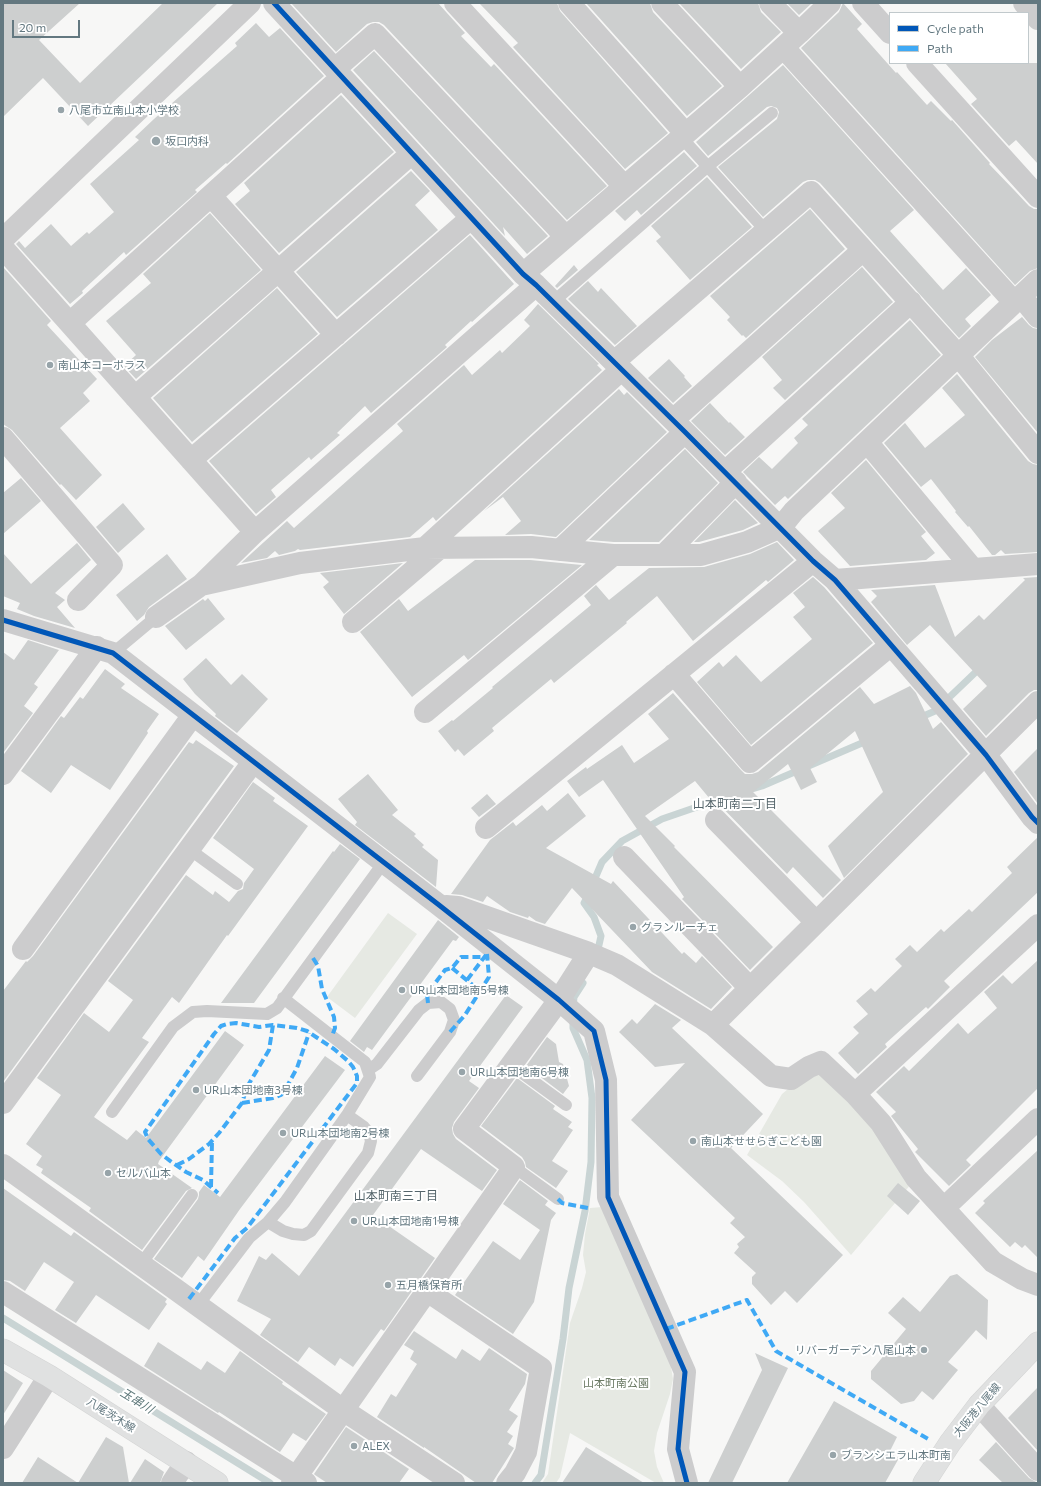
<!DOCTYPE html>
<html>
<head>
<meta charset="utf-8">
<style>
  body { margin:0 }
  #map { position:relative; width:1041px; height:1486px; overflow:hidden; background:#f7f7f6; font-family:Commissioner,sans-serif }
  canvas { display:block }
  .frame { position:absolute; inset:0; border:4px solid #637880; pointer-events:none }
  .legend { position:absolute; left:889px; top:12px; width:140px; height:52px; box-sizing:border-box; background:#fff; border:1px solid #c1c9cc; margin:0; padding:5px 7px; list-style:none; font-size:12px; color:#637880 }
  .legend li { display:flex; align-items:center; gap:8px; height:20px }
  .legend b { width:20px; border:1px solid #c1c9cc }
  .scale { position:absolute; left:12px; top:20px; width:68px; height:18px; box-sizing:border-box; border:2px solid #637880; border-top:0; padding-left:5px; font-size:12px; line-height:14px; white-space:nowrap; color:#637880; -webkit-text-stroke:3px #fff; paint-order:stroke }
</style>
</head>
<body>
<div id="map">
<canvas width="1041" height="1486"></canvas>
<div class="frame"></div>
<ul class="legend">
<li><b style="height:5px;background:#0057b8"></b>Cycle path</li>
<li><b style="height:5px;background:#3fa9f5"></b>Path</li>
</ul>
<div class="scale">20 m</div>
</div>
<script>
const context = document.querySelector('canvas').getContext('2d');
context.lineJoin = 'round';
function fill(path, color) { context.fillStyle = color; context.fill(path, 'evenodd'); }
const shape = rows => new Path2D(rows.map(r => 'M' + r).join(''));
function stroke(path, color, width, dash) { context.strokeStyle = color; context.lineWidth = width; context.lineCap = dash ? 'butt' : 'round'; context.setLineDash(dash || []); context.stroke(path); }
function write(font, color, halo, rows, align = 'center') {
  context.font = font + ' Commissioner,"Noto Sans JP",sans-serif'; context.lineWidth = 4; context.setLineDash([]); context.textBaseline = 'middle'; context.strokeStyle = halo; context.fillStyle = color; for (const [text, x, y, turn = 0] of rows) {
    context.save(); context.translate(x, y); context.rotate((+turn || 0) * Math.PI / 180); context.textAlign = isNaN(turn) ? turn : align; if (halo) context.strokeText(text, 0, 0); context.fillText(text, 0, 0); context.restore();
  }
}
fill(shape([
  [388,913,417,934,355,1018,327,997],
  [817,1070,870,1122,912,1183,851,1255,804,1202,782,1181,747,1155,782,1094,806,1074],
  [603,1207,670,1361,673,1379,670,1394,657,1433,654,1451,657,1467,664,1483,656,1483,570,1433,560,1477,556,1483,542,1483,548,1474,570,1323,582,1288,586,1272,583,1255,585,1234,590,1208]
]), '#e6e9e3');
stroke(shape([
  [919,718,935,711,981,667],
  [752,789,762,786,869,740],
  [593,883,602,862,622,841,662,819,723,798],
  [589,893,584,903,594,917,601,936,597,954],
  [573,1008,574,997,583,983],
  [3,1318,270,1483],
  [535,1483,541,1475,563,1339,569,1288,585,1211,591,1162,592,1098,587,1060,573,1028,573,1018]
]), '#c9d4d4', 7);
fill(shape([
  [3,3,80,3,39,40,80,83,163,3,218,3,88,126,43,78,3,117],
  [291,3,438,3,465,33,461,36,491,67,494,64,607,186,567,220,384,25,379,22,373,22,367,24,336,52],
  [479,3,557,3,560,11,668,133,625,169,513,47,518,43],
  [586,3,650,3,653,12,722,86,687,116],
  [679,3,758,3,761,12,781,32,741,69],
  [787,3,812,3,799,15],
  [843,3,862,24,857,29,896,73,897,72,927,105,931,101,951,121,952,120,990,163,989,164,1015,191,1029,206,1034,209,1038,209,1038,268,1030,271,1015,285,801,48,839,12],
  [256,23,269,37,280,28,324,76,227,164,226,163,195,190,197,192,126,255,124,252,82,291,83,293,70,304,16,244,19,241,25,248,51,224,71,246,87,232,89,234,114,212,90,184,139,140,135,137,154,119,237,46,235,43],
  [374,51,548,236,527,254,503,227,505,236,353,70],
  [945,63,1038,63,1038,164,1016,140,1009,146,971,104,977,99],
  [783,65,914,210,890,231,943,290,966,268,991,295,965,319,971,326,959,338,820,183,815,180,808,180,803,182,763,217,718,167,777,119,779,112,777,108,771,106,767,107,708,156,696,142],
  [341,95,394,152,279,253,235,204,250,191,244,183],
  [684,152,697,166,641,215,637,210,625,221,615,211],
  [411,171,430,191,415,205,438,230,337,317,296,272],
  [707,177,752,227,690,280,656,241,661,237,651,226],
  [810,209,845,249,746,338,743,335,742,336,727,320,730,317,710,296],
  [210,213,261,270,136,379,124,366,136,355,106,321,151,283,143,274],
  [470,235,514,284,472,322,471,321,445,345,447,347,371,413,365,406,337,433,340,435,311,460,309,457,271,490,276,497,256,514,209,461],
  [574,265,578,270,557,288,555,286],
  [3,267,51,321,47,325,97,379,83,393,90,401,60,428,102,475,76,500,61,484,60,485,12,430,3,424],
  [862,267,893,302,785,400,773,388,782,380,762,357],
  [588,281,598,292,601,288,637,326,615,345,568,299],
  [277,288,318,334,192,442,153,398],
  [538,304,599,364,597,365,602,370,436,521,433,517,410,537,300,550,298,549,295,551,279,555,275,551,267,558,241,563,287,521,294,528,403,431,397,424,464,365,472,375,500,350,502,353,530,326,524,320],
  [1022,317,1029,325,1033,328,1038,329,1038,433,975,357,992,340],
  [910,320,941,355,788,499,785,496,775,505,743,472,759,457,772,469,798,443,794,438,808,425,802,419],
  [669,359,685,376,684,377,692,386,673,403,648,378],
  [957,374,1028,461,1033,464,1038,465,1038,552,1005,554,1001,550,995,555,992,555,969,526,968,527,955,512,956,511,931,479,921,487,884,443,905,423,925,448,965,415,942,388],
  [619,389,624,395,627,392,667,432,556,537,531,534,505,535,521,521,503,497,484,511],
  [710,403,729,423,730,422,745,437,725,455,691,421],
  [685,449,718,483,659,542,614,542,589,540],
  [866,460,926,532,921,536,935,553,926,560,850,566,818,531,845,508,831,493],
  [21,478,41,501,3,534,3,493],
  [735,500,758,523,743,530,699,542,694,542],
  [123,503,145,529,118,553,96,527],
  [777,542,794,560,768,582,766,580,693,641,657,596,626,622,627,623,554,683,551,679,492,728,494,731,464,756,458,749,455,752,438,731,452,720,453,721,493,688,492,687,591,605,584,596,596,585,609,600,649,568,704,567,750,554],
  [77,543,91,560,55,593,65,600,57,607,75,628,34,616,17,609,20,603,3,596,3,553,31,584],
  [167,554,187,579,149,607,144,615,137,621,116,595],
  [475,560,530,560,582,565,468,660,464,655,412,697,360,632,399,599,408,611],
  [403,563,344,614,323,587,329,582,320,573],
  [813,577,824,587,873,643,751,745,697,682,719,662,723,667,736,655,761,682,812,639,793,617,805,607,793,593],
  [1038,577,1038,690,1034,690,1029,693,986,736,963,709,987,686,930,625,907,645,871,602,877,596,871,590,935,585,955,637,979,615,984,620,1025,580,1023,578],
  [208,598,225,619,186,650,165,626,203,599,205,601],
  [28,640,59,650,34,684,38,687,24,706,33,713,3,753,3,652,14,660],
  [206,658,231,685,242,674,268,699,237,733,215,716,216,714,195,694,183,679],
  [105,669,125,684,121,688,159,714,147,731,148,733,110,790,71,765,51,793,21,771,61,716,64,718,80,697,83,699],
  [910,686,916,693,933,729,941,722,968,754,844,878,828,846,883,792,855,731,810,768,817,782,801,790,788,764,753,792,841,880,823,898,793,867,787,874,712,797,710,799,695,781,645,816,675,846,674,847,773,947,750,970,683,900,682,899,684,897,603,780,579,797,567,781,586,767,587,769,622,745,634,763,669,739,648,714,673,693,741,770,745,774,752,774,758,772,860,687,874,704],
  [196,740,234,766,3,1082,3,991,26,961,27,962,33,956,189,742,193,744],
  [1038,748,1038,804,1014,772],
  [368,774,398,810,392,815,416,834,414,836,424,845,422,847,438,860,436,887,355,825,357,822,338,799],
  [253,782,275,798,273,801,308,826,228,936,227,935,179,1003,172,997,142,1038,149,1042,94,1117,127,1140,136,1130,146,1138,225,1031,244,1045,159,1161,158,1164,192,1188,186,1191,142,1250,89,1211,91,1208,41,1173,43,1169,36,1165,42,1156,26,1144,61,1095,37,1078,84,1013,109,1032,133,1000,108,981,186,875,213,895,215,891,229,902,238,891,243,889,244,883,254,869,213,838],
  [568,793,586,816,546,848,611,884,613,881,682,954,684,952,696,963,702,956,732,987,711,1009,652,972,572,888,545,924,536,921,529,916,528,918,510,912,487,896,483,902,462,895,451,894,490,840,513,822,516,826,542,805,547,811],
  [487,794,496,804,479,817,471,808],
  [1038,837,1038,892,944,981,950,987,928,1009,926,1007,885,1044,887,1047,858,1074,838,1053,859,1033,853,1027,868,1014,856,1001,871,988,875,992,902,966,895,959,910,945,917,952,941,929,944,932,969,909,972,912,1012,873,1007,867],
  [340,844,360,859,254,1003,221,1003,333,851,334,852],
  [438,920,459,937,456,941,453,940,372,1050,367,1047,364,1052,350,1041],
  [1038,960,1038,1088,966,1160,971,1165,949,1186,915,1152,918,1149,891,1116,896,1112,876,1092,904,1066,909,1071,958,1023,968,1034,997,1008,984,992,1003,975,1012,984],
  [506,995,523,1007,469,1081,479,1088,454,1122,452,1128,453,1134,456,1139,497,1170,482,1191,421,1149,373,1215,435,1258,384,1331,381,1329,353,1367,340,1358,335,1366,309,1347,298,1362,260,1335,271,1319,237,1301,259,1256,266,1260,272,1253,299,1276],
  [655,1004,681,1020,672,1028,763,1114,731,1148,843,1255,797,1303,785,1291,771,1305,752,1284,752,1277,756,1273,734,1253,739,1247,737,1244,745,1237,730,1223,735,1218,631,1120,685,1063,655,1067,619,1032,632,1019,637,1024],
  [547,1037,556,1044,559,1062,563,1064,569,1086,563,1094,526,1066],
  [325,1056,345,1070,240,1209,204,1261,198,1256,182,1278,154,1259,198,1199,199,1195,199,1192,204,1185,220,1197],
  [517,1078,555,1106,553,1109,572,1122,568,1127,573,1130,552,1161,568,1171,556,1188,526,1167,525,1162,522,1157,481,1126],
  [1038,1150,1038,1258,1025,1245,1022,1248,1015,1242,1010,1247,975,1213,985,1203,983,1201],
  [520,1180,548,1201,545,1205,556,1213,551,1220,534,1302,513,1334,455,1295,493,1241,520,1260,540,1230,503,1204],
  [898,1183,920,1201,908,1215,887,1196],
  [3,1188,71,1236,74,1232,167,1299,165,1302,167,1304,149,1330,96,1295,76,1323,55,1310,74,1282,44,1262,25,1291,10,1281,3,1280],
  [957,1274,988,1300,987,1340,976,1330,948,1362,958,1370,933,1400,922,1391,914,1401,901,1404,871,1379,871,1371,906,1329,888,1313,903,1297,920,1312,950,1276],
  [414,1331,456,1359,462,1349,480,1361,489,1348,527,1374,525,1384,509,1410,518,1416,507,1432,513,1436,508,1444,514,1448,492,1483,476,1483,424,1447,424,1448,377,1417,391,1394,396,1397,417,1364,410,1359,414,1351,404,1345],
  [158,1342,201,1370,207,1361,225,1373,240,1351,283,1382,282,1384,326,1414,306,1441,293,1433,280,1452,219,1412,218,1413,144,1366],
  [755,1353,788,1368,732,1483,708,1483,762,1370],
  [3,1370,23,1383,3,1415],
  [1038,1387,1038,1451,1008,1418],
  [834,1401,897,1437,889,1453,899,1458,885,1483,787,1483],
  [346,1427,409,1469,399,1483,327,1483,315,1475,314,1474],
  [106,1437,123,1447,129,1483,22,1483,38,1457,78,1483],
  [996,1442,1029,1478,1038,1483,1003,1483,979,1460],
  [586,1447,644,1483,562,1483],
  [145,1459,164,1472,160,1483,130,1483]
]), '#cdcfcf');
const primary = shape([
  [3,1350,49,1376,217,1483],
  [924,1483,950,1443,979,1405,1038,1343]
]);
stroke(primary, '#d3d4d4', 23);
stroke(shape([
  [681,137,766,231],
  [553,302,707,167,772,113],
  [113,653,156,617],
  [189,849,237,884],
  [511,1065,566,1105],
  [368,1070,377,1064,419,1010,428,1003,441,1002,450,1009,454,1020,450,1032,417,1076],
  [112,1112,173,1027,193,1012,207,1011,267,1014,277,1008,384,862],
  [514,1167,558,1199],
  [268,1222,283,1231,293,1234,304,1235,311,1231,368,1153,371,1141,369,1133,364,1127,347,1115],
  [141,1264,192,1195],
  [198,1305,249,1238,268,1222,285,1202,347,1115,370,1077,365,1062,283,998]
]), '#cccccd', 12);
stroke(shape([
  [274,3,523,274,536,285,685,432,813,561,835,580,986,755,1032,817,1038,823],
  [455,3,624,186],
  [569,3,685,133],
  [662,3,740,87],
  [770,3,799,33],
  [863,3,890,33],
  [1024,3,1038,19],
  [784,48,1014,302],
  [917,63,1038,197],
  [335,69,375,34,566,237],
  [211,196,336,335],
  [3,248,255,532],
  [523,274,740,87,799,33,830,3],
  [1021,296,1038,317],
  [70,323,342,77],
  [614,362,811,192,958,355,1038,453],
  [135,397,412,153],
  [673,420,863,250],
  [3,438,112,565,78,600],
  [867,442,973,569],
  [191,460,471,218],
  [725,472,911,302],
  [425,548,621,370],
  [560,550,685,432],
  [664,555,736,482],
  [835,580,1038,564],
  [201,585,300,563,425,548,531,547,613,555,701,555,747,542,781,527,794,511,1038,280],
  [156,617,201,585,255,532,536,285],
  [3,620,113,653,439,905,559,1000,594,1031,606,1080,608,1197,685,1372,678,1449,687,1483],
  [353,622,441,547],
  [674,674,750,762,891,645],
  [1038,702,713,1025,771,1076,791,1079,809,1067,821,1062,855,1094,881,1123,916,1178,993,1262,1022,1279,1038,1285],
  [425,712,613,555],
  [3,774,97,647],
  [716,820,816,922],
  [486,828,813,561],
  [624,857,750,988],
  [446,906,458,907,589,953,617,965,713,1025],
  [23,949,193,715],
  [855,1094,1038,925],
  [3,1103,253,762],
  [3,1165,343,1410,454,1483],
  [944,1208,1038,1119],
  [427,1291,541,1368,526,1452,515,1473,507,1483],
  [3,1292,306,1483],
  [979,1405,1038,1470],
  [3,1448,49,1376],
  [172,1483,186,1462],
  [292,1483,514,1167,464,1129,559,1000,589,953]
]), '#cccccd', 22);
stroke(shape([
  [3,239,250,3]
]), '#cccccd', 22);
stroke(primary, '#e0e1e1', 22);
stroke(shape([
  [313,958,318,966,322,989,334,1017,335,1028,332,1036],
  [452,968,480,991],
  [467,980,486,955],
  [428,1003,427,994,445,970,452,968,461,957,485,957],
  [450,1032,465,1015,489,977,487,954],
  [242,1103,273,1098,281,1095,285,1090,297,1068,309,1033],
  [177,1165,189,1159,209,1144,219,1133,242,1103,247,1087,269,1050,273,1025],
  [211,1187,212,1141],
  [558,1199,562,1203,588,1208],
  [189,1299,235,1238,247,1228,357,1083,357,1076,353,1067,348,1061,334,1049,307,1031,297,1028,273,1025,259,1027,236,1023,227,1024,221,1026,214,1034,145,1132,148,1139,161,1154,173,1163,186,1172,203,1180,218,1193],
  [666,1329,747,1300,776,1351,930,1440]
]), '#3fa9f5', 4, [8, 4]);
stroke(shape([
  [274,3,523,274,536,285,685,432,813,561,835,580,986,755,1032,817,1038,823],
  [3,620,113,653,439,905,559,1000,594,1031,606,1080,608,1197,685,1372,678,1449,687,1483]
]), '#0057b8', 5);
for (const [x, y, r, color] of [
  [61,110,4,"#97a4a9"],
  [156,141,5,"#97a4a9"],
  [50,365,4,"#97a4a9"],
  [633,927,4,"#97a4a9"],
  [402,990,4,"#97a4a9"],
  [462,1072,4,"#97a4a9"],
  [196,1090,4,"#97a4a9"],
  [283,1133,4,"#97a4a9"],
  [693,1141,4,"#97a4a9"],
  [108,1173,4,"#97a4a9"],
  [354,1221,4,"#97a4a9"],
  [388,1285,4,"#97a4a9"],
  [924,1350,4,"#97a4a9"],
  [354,1446,4,"#97a4a9"],
  [833,1455,4,"#97a4a9"]
]) { const dot = new Path2D(); dot.arc(x, y, r, 0, 2 * Math.PI); context.fillStyle = color; context.fill(dot); stroke(dot, '#fff', 1.5); }
write('11px', '#637880', '#fff', [
  ["八尾市立南山本小学校",69,110],
  ["坂口内科",165,141],
  ["南山本コーポラス",58,365],
  ["グランルーチェ",641,927],
  ["UR山本団地南5号棟",410,990],
  ["UR山本団地南6号棟",470,1072],
  ["UR山本団地南3号棟",204,1090],
  ["UR山本団地南2号棟",291,1133],
  ["南山本せせらぎこども園",701,1141],
  ["セルバ山本",116,1173],
  ["UR山本団地南1号棟",362,1221],
  ["五月橋保育所",396,1285],
  ["リバーガーデン八尾山本",916,1350,"right"],
  ["ALEX",362,1446],
  ["ブランシエラ山本町南",841,1455]
], 'left');
write('11px', '#697862', '#fff', [
  ["山本町南公園",616,1383]
]);
write('11px', '#637880', '#fff', [
  ["大阪港八尾線",977,1410,-50],
  ["八尾茨木線",111,1415,32]
]);
write('12px', '#55656b', '#fff', [
  ["山本町南二丁目",735,804],
  ["山本町南三丁目",396,1196]
]);
write('italic 12px', '#5e787a', '#fff', [
  ["玉串川",137,1401,32]
]);
</script>
</body>
</html>
